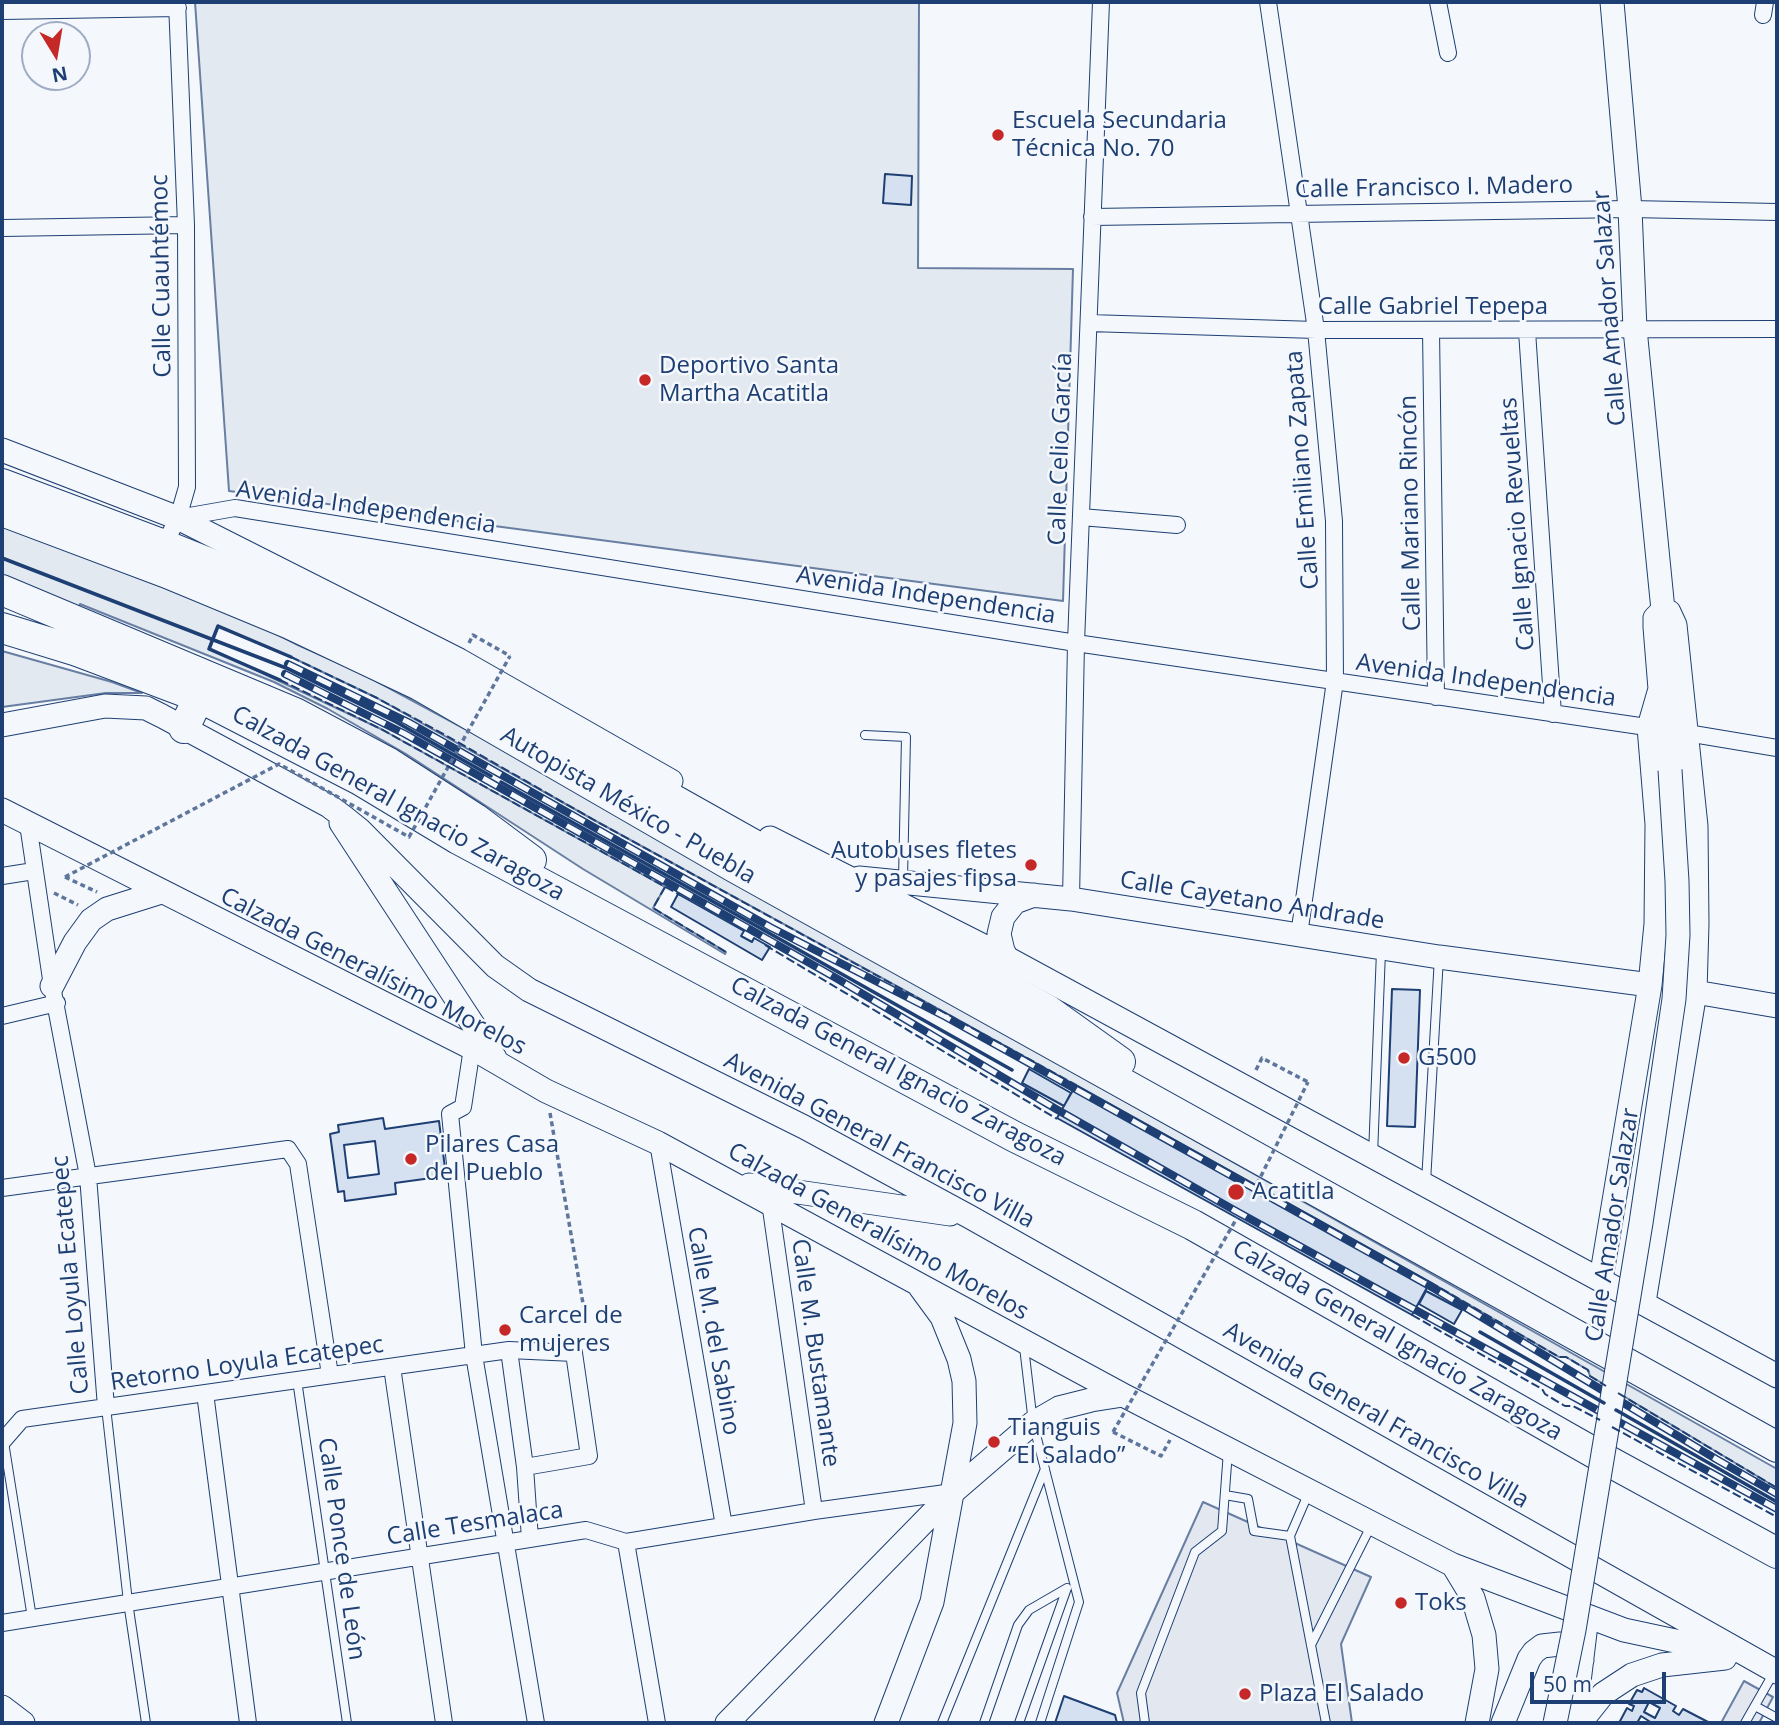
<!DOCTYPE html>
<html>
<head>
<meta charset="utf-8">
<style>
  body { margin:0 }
  #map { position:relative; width:1779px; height:1725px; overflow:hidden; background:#f4f7fb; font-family:"Open Sans",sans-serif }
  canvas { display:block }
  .frame { position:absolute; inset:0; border:4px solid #1d3f73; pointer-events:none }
  .north { position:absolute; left:21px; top:21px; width:70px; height:70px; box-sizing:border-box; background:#f4f7fb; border:2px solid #9eadc5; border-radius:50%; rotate:169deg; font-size:19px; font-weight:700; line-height:28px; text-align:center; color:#1d3f73 }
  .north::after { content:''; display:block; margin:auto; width:24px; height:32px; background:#c62828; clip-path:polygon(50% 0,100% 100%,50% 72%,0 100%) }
  .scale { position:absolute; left:1530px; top:1672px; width:136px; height:32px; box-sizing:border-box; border:4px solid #1d3f73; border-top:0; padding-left:9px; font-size:21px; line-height:24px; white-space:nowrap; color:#1d3f73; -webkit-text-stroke:5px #f4f7fb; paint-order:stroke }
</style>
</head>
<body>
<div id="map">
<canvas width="1779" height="1725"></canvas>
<div class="frame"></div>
<div class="north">N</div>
<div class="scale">50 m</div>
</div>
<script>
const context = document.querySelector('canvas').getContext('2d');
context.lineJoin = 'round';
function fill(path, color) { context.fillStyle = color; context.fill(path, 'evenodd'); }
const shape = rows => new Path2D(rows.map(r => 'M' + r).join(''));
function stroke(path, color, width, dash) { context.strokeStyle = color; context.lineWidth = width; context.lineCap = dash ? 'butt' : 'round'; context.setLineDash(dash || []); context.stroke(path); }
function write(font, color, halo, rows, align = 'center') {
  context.font = font + ' "Open Sans",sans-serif'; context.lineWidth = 5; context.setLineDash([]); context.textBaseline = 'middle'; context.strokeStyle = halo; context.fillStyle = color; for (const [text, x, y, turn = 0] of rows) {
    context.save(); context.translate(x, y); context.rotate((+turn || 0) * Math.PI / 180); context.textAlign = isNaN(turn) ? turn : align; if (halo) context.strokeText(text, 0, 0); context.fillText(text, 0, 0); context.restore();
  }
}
const green = shape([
  [195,2,919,2,918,268,1073,269,1063,601,229,491,195,2],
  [2,495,298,645,361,673,478,736,1777,1469,1777,1488,1590,1376,1588,1370,1566,1357,1559,1357,1430,1282,946,1013,594,820,377,698,291,657,218,627,209,648,381,729,665,887,653,908,726,952,725,954,583,869,406,754,328,709,274,682,80,604,71,629,2,604,2,495],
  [2,651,112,682,142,693,106,693,2,707,2,651]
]);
fill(green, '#e3e9f0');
stroke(green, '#687fa3', 2);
const parking = shape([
  [1203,1502,1371,1577,1341,1644,1352,1723,1124,1723,1117,1693,1203,1502],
  [1744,1681,1773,1697,1759,1723,1721,1723,1744,1681]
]);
fill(parking, '#e3e8f0');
stroke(parking, '#687fa3', 2);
const building = shape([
  [885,174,912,176,911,205,883,203,885,174],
  [678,894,744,931,741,936,752,942,754,938,770,947,762,960,671,907,678,894],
  [1392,989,1420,990,1415,1127,1387,1126,1392,989],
  [1029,1069,1071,1093,1064,1106,1022,1083,1029,1069],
  [1076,1085,1430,1282,1412,1315,1057,1118,1076,1085],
  [383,1118,385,1129,439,1121,446,1176,395,1183,396,1194,345,1201,344,1191,338,1192,330,1134,339,1132,338,1125,383,1118],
  [375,1141,379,1174,348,1178,344,1145,375,1141],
  [1426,1291,1462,1310,1454,1324,1419,1304,1426,1291],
  [1644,1688,1676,1706,1673,1711,1679,1715,1683,1709,1710,1723,1652,1723,1641,1716,1637,1723,1619,1723,1627,1708,1632,1711,1634,1706,1629,1704,1637,1690,1642,1692,1644,1688],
  [1649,1702,1660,1708,1655,1718,1644,1712,1649,1702],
  [1064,1696,1115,1715,1117,1723,1055,1723,1064,1696]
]);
fill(building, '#d5e0f0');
stroke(building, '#1d3f73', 2);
const lane = shape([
  [865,735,906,737,903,879],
  [1373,1155,1381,951],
  [1426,1182,1439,957],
  [1024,1347,1033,1423,1079,1602,1040,1723],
  [297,1380,347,1723],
  [106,1407,128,1602,146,1723],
  [4,1442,32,1618],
  [1309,1492,1290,1536,1326,1723],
  [1225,1495,1248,1499,1254,1531,1290,1536],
  [1311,1645,1371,1526],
  [1755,1706,1777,1718],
  [942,1723,1045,1469],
  [984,1723,1018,1625,1029,1610,1067,1588],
  [1019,1723,1067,1588],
  [1145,1723,1141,1693,1195,1552,1222,1531,1228,1451],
  [1745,1723,1773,1674]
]);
const street = shape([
  [1268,2,1316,330,1334,521,1335,681,1299,935],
  [1438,2,1448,53],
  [2,11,178,8],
  [1763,15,1765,2],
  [1092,217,1630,209,1777,212],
  [2,228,186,225],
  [1089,323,1316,330,1777,329],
  [1431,330,1436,697],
  [1527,331,1553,714],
  [1081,517,1177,525],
  [178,518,235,508,1076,643,1660,729],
  [164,545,178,518,187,487,186,225,177,2],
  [1687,733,1777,748],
  [28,824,52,986,88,1176,106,1407],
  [2,876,34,871],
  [1071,899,1076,643,1101,2],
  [2,1016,57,1003],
  [472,1048,463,1107,450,1114,474,1355,536,1723],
  [658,1143,724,1526],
  [2,1188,288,1149,298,1164,330,1375],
  [770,1202,814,1511],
  [392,1367,444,1723],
  [205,1393,248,1723],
  [2,1442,22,1419,509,1350,574,1353,589,1456,525,1467,509,1350],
  [525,1467,530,1539],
  [626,1542,657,1723],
  [2,1623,586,1530,626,1542,814,1511,953,1492]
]);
const secondary = shape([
  [1612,2,1630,209,1635,329,1663,610,1669,612,1675,625,1696,826,1697,924,1695,992,1644,1302],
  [2,450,178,518,459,660,671,781],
  [1663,610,1655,618,1655,627,1660,689,1668,730,1670,770],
  [2,725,105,706,146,708,162,716,329,806,345,818,360,830,495,966,529,990,804,1127,970,1217,1777,1672],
  [2,810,472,1048,546,1091,658,1143,1123,1395,1453,1565,1624,1630,1722,1651],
  [341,823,495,1058],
  [770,838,1007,958,1777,1376],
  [859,878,1071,899,1439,957,1650,985],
  [1007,958,1003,951,999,934,1003,917,1015,902,1034,895],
  [52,986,75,942,91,920,107,909,161,892],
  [1695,992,1777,1006],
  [749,1185,950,1214],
  [1601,1279,1650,985,1656,924,1657,824,1649,727,1660,689],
  [1453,1565,1473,1598,1484,1635,1487,1669,1477,1723],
  [2,1707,23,1723],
  [727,1723,953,1492,1033,1423,1059,1408,1091,1400,1123,1395],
  [886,1723,932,1602,965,1423,964,1381,959,1359,942,1317,920,1287],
  [1503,1723,1529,1659,1534,1652,1542,1646,1560,1644,1576,1653,1582,1660],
  [1574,1723,1587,1616],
  [1580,1723,1603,1694,1632,1675,1662,1665,1725,1658]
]);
const highway = shape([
  [2,484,164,545,281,592,432,664,1046,1009,1120,1062],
  [2,511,167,573,290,624,419,685,734,867,1777,1447],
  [2,590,295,713,389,763,476,819,531,860],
  [2,628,77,651,199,697,360,780,458,839,1015,1137,1193,1225,1612,1463,1777,1553],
  [184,728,199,697]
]);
stroke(lane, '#1d3f73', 10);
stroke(street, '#1d3f73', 18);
stroke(secondary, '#1d3f73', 25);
stroke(highway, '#1d3f73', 32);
stroke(shape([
  [469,643,473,635,510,656],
  [65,877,97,892],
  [54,893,78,905],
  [1256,1070,1262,1058,1308,1082],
  [550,1113,585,1315],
  [1113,1432,1161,1456,1170,1440]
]), '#5e769c', 3.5, [5, 3.5]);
stroke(lane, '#f4f7fb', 8);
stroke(street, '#f4f7fb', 16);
stroke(secondary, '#f4f7fb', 23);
stroke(highway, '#f4f7fb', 30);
const rail = shape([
  [288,664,408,722,770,927,946,1017,1435,1289,1716,1459,1777,1494],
  [285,674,405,734,836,978,1056,1109,1234,1210,1777,1509]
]);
stroke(rail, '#1d3f73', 8);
stroke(rail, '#f4f7fb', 5, [16]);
const secondaryBridge = shape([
  [1555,1723,1574,1630,1641,1223,1674,999,1678,935,1677,881,1670,770]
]);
stroke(secondaryBridge, '#1d3f73', 25, []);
stroke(shape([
  [65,877,279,764,409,837,510,656],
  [1257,1184,1308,1082],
  [1113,1432,1237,1218]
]), '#5e769c', 3.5, [5, 3.5]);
stroke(secondaryBridge, '#f4f7fb', 23);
stroke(shape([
  [291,657,377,698,447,736,594,820,1076,1085],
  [280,680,381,729,680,895],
  [665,887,653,908,726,952],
  [765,945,1057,1119],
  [1430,1282,1559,1357,1566,1357,1588,1370,1590,1376,1606,1386],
  [1412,1315,1542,1389,1545,1394,1565,1406,1573,1406,1600,1420],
  [1618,1393,1777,1488],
  [1612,1427,1777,1517]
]), '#1d3f73', 2, [9, 3.5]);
stroke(shape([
  [2,558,286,668,396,722,491,776],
  [280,680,209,649,218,626,291,657],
  [501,782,1012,1070],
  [1480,1332,1604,1403],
  [1616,1410,1777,1502]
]), '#1d3f73', 3.5);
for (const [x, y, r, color] of [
  [998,135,7,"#c62828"],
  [645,380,7,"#c62828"],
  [1031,865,7,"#c62828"],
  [1404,1058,7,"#c62828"],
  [411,1159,7,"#c62828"],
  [1236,1192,9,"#c62828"],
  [505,1330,7,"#c62828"],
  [994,1442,7,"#c62828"],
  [1401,1603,7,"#c62828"],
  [1245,1694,7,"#c62828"]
]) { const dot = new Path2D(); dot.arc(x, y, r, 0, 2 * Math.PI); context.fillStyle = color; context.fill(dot); stroke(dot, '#f4f7fb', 2.5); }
write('24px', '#1d3f73', '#f4f7fb', [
  ["Escuela Secundaria",1012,121],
  ["Técnica No. 70",1012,149],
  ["Deportivo Santa",659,366],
  ["Martha Acatitla",659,394],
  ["Autobuses fletes",1017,851,"right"],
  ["y pasajes fipsa",1017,879,"right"],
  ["G500",1418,1058],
  ["Pilares Casa",425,1145],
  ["del Pueblo",425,1173],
  ["Acatitla",1252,1192],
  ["Carcel de",519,1316],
  ["mujeres",519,1344],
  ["Tianguis",1008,1428],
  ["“El Salado”",1008,1456],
  ["Toks",1415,1603],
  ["Plaza El Salado",1259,1694]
], 'left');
write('24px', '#1d3f73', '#f4f7fb', [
  ["Calle Francisco I. Madero",1434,188,-1],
  ["Calle Cuauhtémoc",162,276,-91],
  ["Calle Gabriel Tepepa",1433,307],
  ["Calle Amador Salazar",1610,308,-94],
  ["Calle Celio García",1061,449,-88],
  ["Calle Emiliano Zapata",1303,470,-94],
  ["Avenida Independencia",366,508,8],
  ["Calle Mariano Rincón",1411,513,-91],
  ["Calle Ignacio Revueltas",1518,524,-94],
  ["Avenida Independencia",926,596,9],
  ["Avenida Independencia",1486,681,8],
  ["Calzada General Ignacio Zaragoza",398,804,29],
  ["Autopista México - Puebla",628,806,30],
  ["Calle Cayetano Andrade",1252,901,9],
  ["Calzada Generalísimo Morelos",373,972,27],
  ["Calzada General Ignacio Zaragoza",898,1072,28],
  ["Avenida General Francisco Villa",879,1141,28],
  ["Calle Amador Salazar",1613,1225,-81],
  ["Calzada Generalísimo Morelos",878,1232,29],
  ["Calle Loyula Ecatepec",71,1275,-95],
  ["Calle M. del Sabino",713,1331,80],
  ["Calzada General Ignacio Zaragoza",1397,1341,30],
  ["Calle M. Bustamante",815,1353,82],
  ["Retorno Loyula Ecatepec",247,1364,-8],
  ["Avenida General Francisco Villa",1376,1416,30],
  ["Calle Tesmalaca",475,1524,-9],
  ["Calle Ponce de León",341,1549,82]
]);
</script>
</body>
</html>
